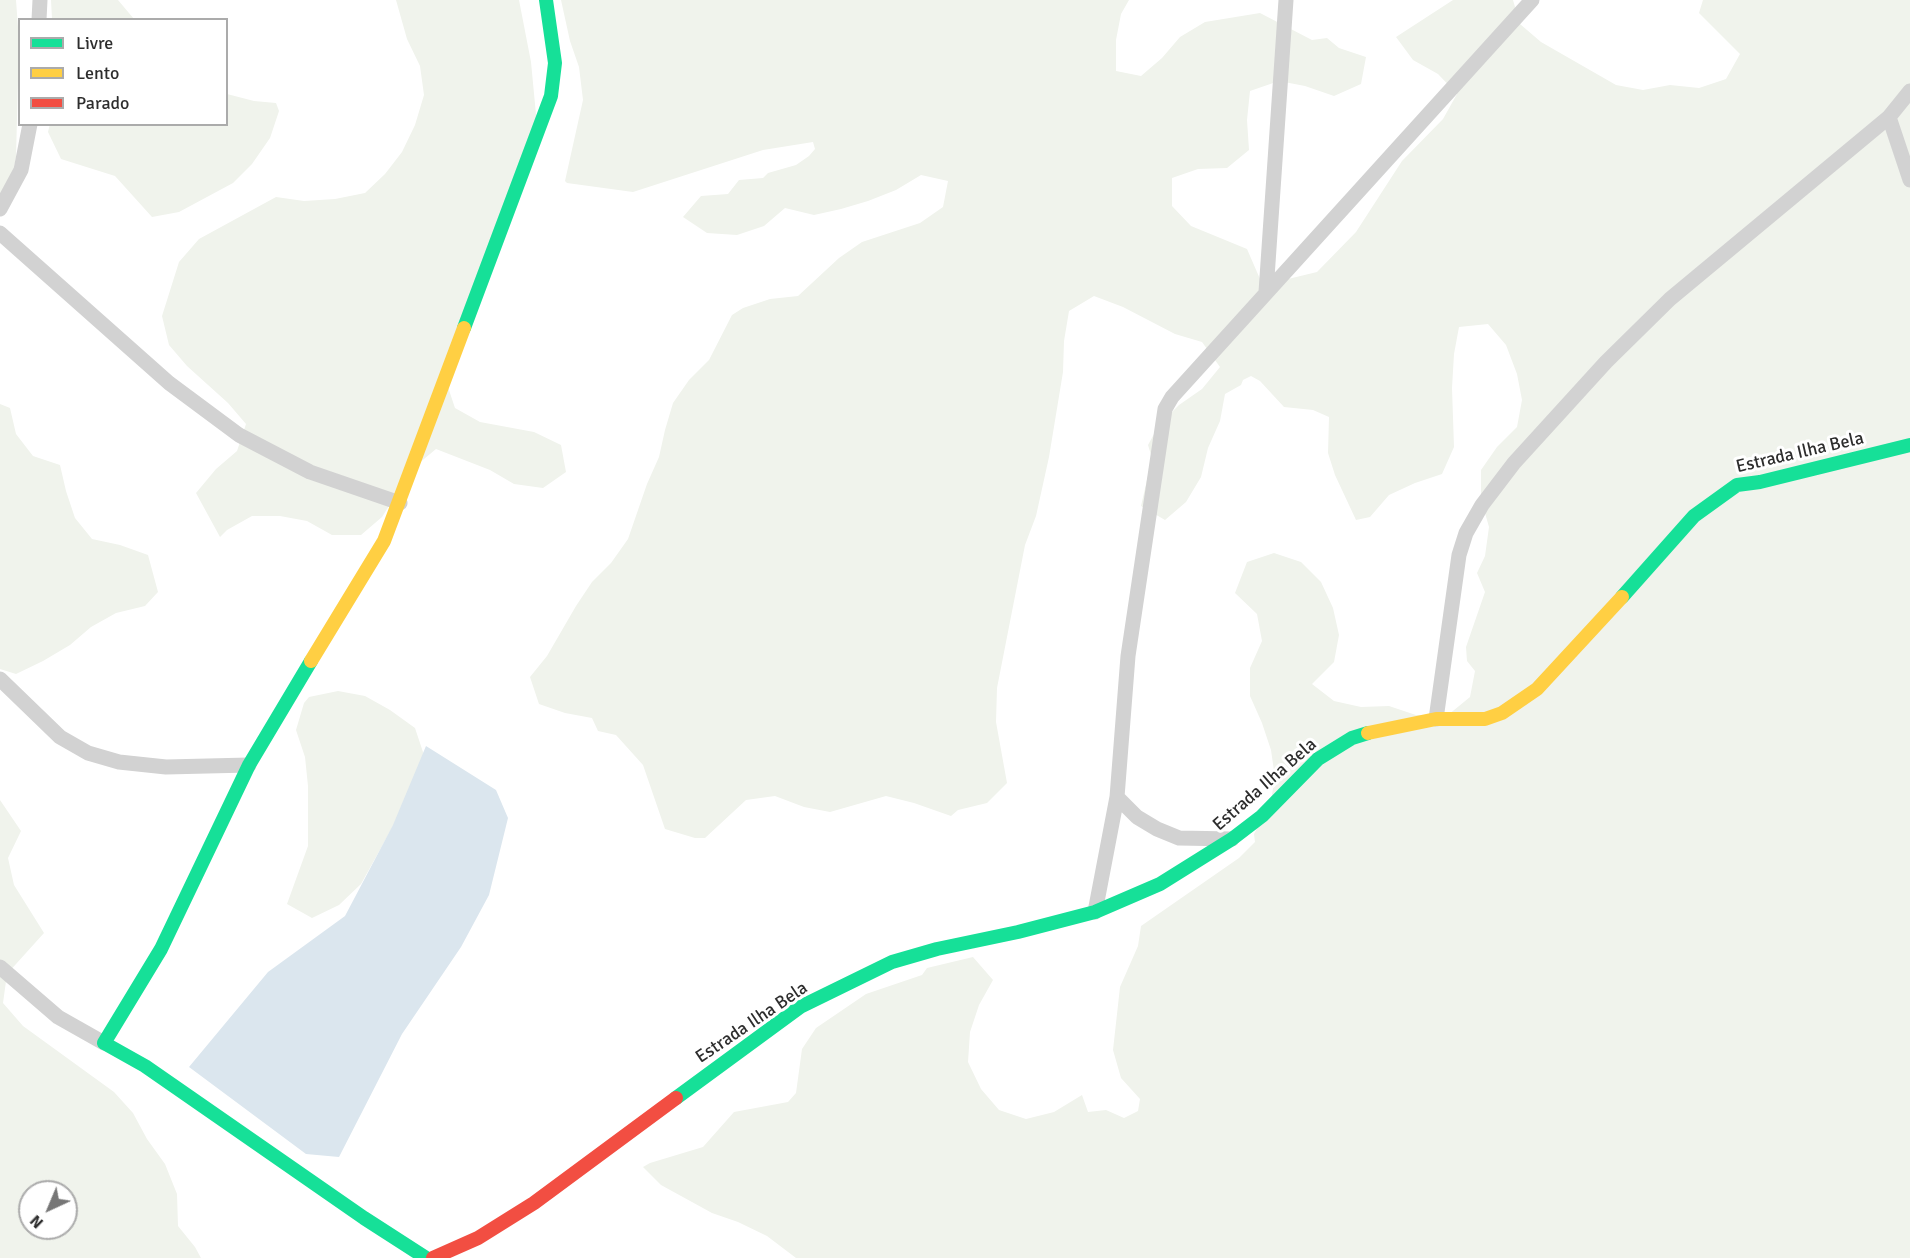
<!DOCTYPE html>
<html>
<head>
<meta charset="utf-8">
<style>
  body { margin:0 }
  #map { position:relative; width:1910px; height:1258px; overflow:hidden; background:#fff; font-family:Signika,sans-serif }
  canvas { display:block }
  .legend { position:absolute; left:18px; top:18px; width:210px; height:108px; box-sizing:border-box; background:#fff; border:2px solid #ababab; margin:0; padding:8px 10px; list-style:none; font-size:18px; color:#2d2d2d }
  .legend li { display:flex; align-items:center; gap:12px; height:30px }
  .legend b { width:30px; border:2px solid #ababab }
  .north { position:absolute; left:18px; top:1180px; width:60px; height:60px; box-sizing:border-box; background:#fff; border:2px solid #ababab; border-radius:50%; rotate:224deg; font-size:16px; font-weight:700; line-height:24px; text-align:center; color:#2d2d2d }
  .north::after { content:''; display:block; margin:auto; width:21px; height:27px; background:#767676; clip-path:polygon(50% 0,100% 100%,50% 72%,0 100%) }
</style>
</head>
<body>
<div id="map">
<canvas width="1910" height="1258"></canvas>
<ul class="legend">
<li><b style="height:8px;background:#16e098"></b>Livre</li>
<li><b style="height:8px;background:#ffcf43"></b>Lento</li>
<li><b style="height:8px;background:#f24e42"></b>Parado</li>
</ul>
<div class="north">N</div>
</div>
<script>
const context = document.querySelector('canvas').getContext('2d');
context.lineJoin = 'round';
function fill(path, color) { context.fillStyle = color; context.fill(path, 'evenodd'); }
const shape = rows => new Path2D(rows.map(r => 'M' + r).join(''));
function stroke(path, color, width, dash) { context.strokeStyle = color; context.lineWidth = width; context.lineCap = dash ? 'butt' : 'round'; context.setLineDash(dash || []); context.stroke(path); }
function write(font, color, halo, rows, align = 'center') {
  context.font = font + ' Signika,sans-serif'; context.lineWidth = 6; context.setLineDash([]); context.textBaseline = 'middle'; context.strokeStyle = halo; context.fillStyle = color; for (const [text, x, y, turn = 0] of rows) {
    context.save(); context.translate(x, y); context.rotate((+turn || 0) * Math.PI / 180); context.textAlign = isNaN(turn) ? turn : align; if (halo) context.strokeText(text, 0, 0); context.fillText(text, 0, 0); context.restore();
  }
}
fill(shape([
  [0,0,16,0,19,41,16,157,11,184,0,197],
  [51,0,118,0,134,19,52,19],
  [396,0,519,0,531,62,537,125,446,381,455,408,480,422,534,432,561,445,566,472,543,488,514,484,490,470,436,449,412,469,382,517,361,535,332,535,307,521,280,516,252,516,227,530,220,537,196,493,216,469,237,451,246,424,228,403,187,366,169,345,162,316,179,262,199,239,276,197,304,201,335,199,365,193,385,174,402,152,415,125,424,95,420,66,407,39],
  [561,0,1129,0,1121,14,1116,40,1116,71,1141,76,1162,58,1180,37,1205,22,1260,13,1312,40,1327,38,1339,48,1366,57,1361,84,1334,96,1305,86,1279,81,1250,91,1247,120,1249,150,1227,168,1198,169,1172,178,1172,206,1191,226,1247,249,1260,279,1288,279,1317,272,1356,232,1402,161,1443,119,1457,94,1438,74,1413,60,1396,37,1453,0,1513,0,1520,24,1541,42,1616,85,1643,90,1670,85,1699,88,1726,79,1740,54,1699,13,1703,0,1910,0,1910,1258,796,1258,767,1236,738,1222,712,1213,661,1185,643,1167,650,1163,703,1147,734,1112,788,1102,796,1093,802,1049,816,1028,866,994,922,975,927,968,973,957,993,980,979,1005,970,1032,968,1062,981,1089,999,1110,1026,1119,1054,1112,1082,1095,1088,1112,1106,1110,1124,1118,1138,1111,1140,1099,1121,1078,1113,1050,1120,987,1138,946,1141,926,1239,858,1255,842,1254,834,1270,805,1275,778,1271,750,1262,723,1250,696,1250,668,1262,641,1257,614,1235,593,1247,562,1274,553,1301,562,1321,582,1333,608,1339,635,1334,662,1312,684,1334,701,1361,707,1389,706,1416,715,1448,715,1470,697,1475,671,1467,661,1466,647,1485,592,1477,573,1485,556,1489,527,1481,499,1481,470,1497,447,1517,427,1522,400,1517,374,1506,345,1488,324,1459,327,1454,354,1452,388,1454,447,1442,474,1415,483,1389,495,1370,517,1356,520,1335,475,1328,453,1329,417,1313,410,1284,407,1260,381,1251,376,1243,380,1241,385,1225,394,1220,421,1208,448,1201,477,1186,502,1165,520,1141,506,1152,458,1148,445,1159,425,1179,405,1202,389,1220,367,1202,342,1175,334,1123,307,1094,296,1069,311,1064,341,1063,372,1049,457,1036,516,1025,545,997,688,996,722,1007,783,987,803,958,810,951,816,914,803,886,796,830,812,804,807,775,796,746,800,705,838,695,838,665,829,643,765,616,735,598,731,592,718,565,713,539,704,530,677,547,656,576,606,592,582,611,563,628,539,647,484,659,457,665,430,673,403,689,380,709,360,732,315,743,308,770,299,798,296,839,258,862,242,920,223,943,207,948,181,921,175,896,190,868,201,841,209,814,215,785,208,764,226,737,235,707,233,683,217,701,196,728,194,739,180,763,178,768,173,796,165,809,156,815,149,813,142,763,150,633,192,567,183,565,181,583,100,579,67,570,41],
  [227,94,254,101,276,103,279,111,270,138,252,164,233,183,179,212,152,217,115,176,61,159,48,132,50,124,226,124],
  [0,404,10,408,16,434,33,456,60,465,66,491,75,518,92,539,120,545,148,555,158,592,145,606,116,613,91,627,70,645,43,661,16,674,0,669],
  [338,691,365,696,390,710,415,728,424,755,403,808,361,884,339,905,312,918,287,904,308,846,308,786,305,757,296,730,304,703,309,697],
  [0,800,21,831,8,858,14,885,44,933,7,974,3,1003,23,1026,114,1092,133,1113,147,1139,165,1164,177,1194,178,1226,195,1247,201,1258,0,1258],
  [30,1192,66,1192,66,1228,30,1228]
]), '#f0f3ec');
fill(shape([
  [426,746,496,790,508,818,489,895,461,947,402,1034,339,1157,306,1154,189,1067,268,972,345,916,393,825]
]), '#dbe6ee');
stroke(shape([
  [39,20,40,0],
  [1910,91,1889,117,1910,180],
  [0,209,21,170,30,124],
  [0,233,169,383,239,435,310,472,400,503],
  [1266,292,1286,0],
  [0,679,60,737,88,753,119,762,166,767,249,765],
  [1436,719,1459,555,1466,533,1482,505,1514,463,1606,362,1670,299,1889,117],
  [1117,797,1137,817,1157,829,1179,838,1232,839],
  [1095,912,1117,797,1128,656,1165,409,1172,397,1532,0],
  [0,967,58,1017,104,1043]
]), '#d2d2d2', 15);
stroke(shape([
  [464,328,551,96,555,63,546,0],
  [1622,597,1694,516,1737,485,1760,482,1910,445],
  [311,661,249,765,161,949,104,1043,145,1066,364,1218,426,1258],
  [676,1098,800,1007,892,962,937,949,1018,932,1095,912,1160,884,1232,839,1262,816,1318,759,1352,738,1368,733]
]), '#16e098', 14);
stroke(shape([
  [311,661,384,541,464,328],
  [1368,733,1436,719,1485,719,1502,713,1537,689,1622,597]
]), '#ffcf43', 14);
stroke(shape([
  [433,1258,478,1238,534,1203,676,1098]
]), '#f24e42', 14);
write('18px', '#2d2d2d', '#fff', [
  ["Estrada Ilha Bela",1800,453,-13],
  ["Estrada Ilha Bela",1265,785,-41],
  ["Estrada Ilha Bela",752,1023,-34]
]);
</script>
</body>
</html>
